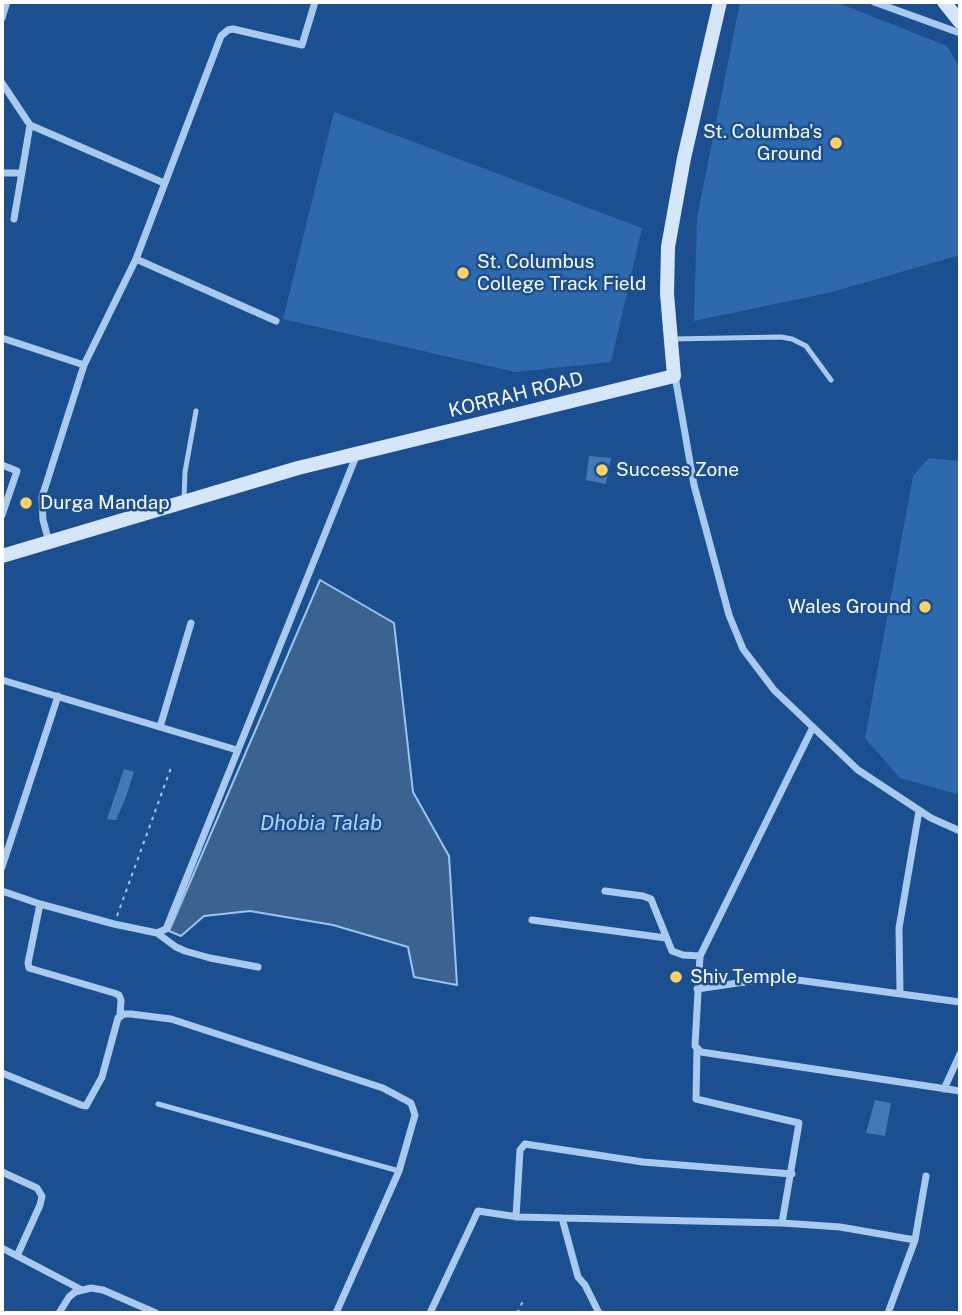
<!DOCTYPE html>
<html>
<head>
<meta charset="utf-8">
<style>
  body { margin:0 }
  #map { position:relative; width:962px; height:1315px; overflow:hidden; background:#1b4f8f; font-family:"Public Sans",sans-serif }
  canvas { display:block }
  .frame { position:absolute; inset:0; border:4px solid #fff; pointer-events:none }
</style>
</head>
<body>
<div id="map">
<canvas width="962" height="1315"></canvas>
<div class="frame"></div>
</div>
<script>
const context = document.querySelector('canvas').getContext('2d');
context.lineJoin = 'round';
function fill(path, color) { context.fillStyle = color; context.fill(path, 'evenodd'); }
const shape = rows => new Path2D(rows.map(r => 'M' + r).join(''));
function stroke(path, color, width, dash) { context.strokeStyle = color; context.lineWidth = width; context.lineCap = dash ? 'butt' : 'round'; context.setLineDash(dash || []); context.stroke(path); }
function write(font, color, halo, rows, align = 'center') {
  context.font = font + ' "Public Sans",sans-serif'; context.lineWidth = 5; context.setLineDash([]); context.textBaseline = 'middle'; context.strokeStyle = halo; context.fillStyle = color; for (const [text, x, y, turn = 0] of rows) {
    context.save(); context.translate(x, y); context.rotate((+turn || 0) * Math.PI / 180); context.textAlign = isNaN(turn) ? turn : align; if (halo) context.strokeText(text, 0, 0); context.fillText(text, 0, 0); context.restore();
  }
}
fill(shape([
  [740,2,836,2,947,46,960,68,960,255,832,292,694,321,697,218],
  [334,112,642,228,611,362,515,372,283,319],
  [929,458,960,461,960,795,900,778,865,738,913,476]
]), '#2e69ad');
const water = shape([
  [320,580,394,623,413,792,449,856,457,985,414,977,408,947,333,925,250,911,204,916,181,936,169,931,320,580]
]);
fill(water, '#3c6290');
stroke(water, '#9cc4f0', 2);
fill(shape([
  [589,456,611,458,606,484,586,480],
  [124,769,134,772,126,797,116,820,107,819],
  [875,1100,891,1103,885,1136,866,1133]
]), '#4478b7');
stroke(shape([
  [117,916,172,765],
  [517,1313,524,1299]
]), '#a9c9ee', 2, [3.5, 5]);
stroke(shape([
  [672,339,781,337,792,339,806,346,831,380],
  [184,499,185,472,196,411],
  [158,1104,399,1171]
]), '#a9c9ee', 5);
stroke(shape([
  [874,2,960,33],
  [2,18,7,2],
  [2,83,30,125,164,183],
  [2,173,22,173],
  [14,219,30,125],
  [136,259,276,321],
  [2,338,84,365],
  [675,376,694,485,729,615,743,649,774,690,858,770,931,818,960,831],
  [2,465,17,471,2,515],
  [49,542,43,520,42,497,84,365,136,259,221,36,228,30,233,29,302,45,315,2],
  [2,680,237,750],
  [160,727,191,623],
  [813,727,700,956,695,1046,701,1052,960,1091],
  [2,867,58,696],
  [2,891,40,904,114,924,157,933,166,929,357,454],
  [605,891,643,896,651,899,672,951,683,955,700,956],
  [40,904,28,963,29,968,114,993,119,995,121,1000,120,1015],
  [532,920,666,938],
  [157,933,176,947,185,951,210,958,258,967],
  [697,989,758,980,790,979,960,1002],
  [900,993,899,928,919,811],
  [697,1049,696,1099,799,1123,782,1223],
  [2,1073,81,1105,86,1106,102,1077,118,1018,124,1014,131,1014,171,1019,383,1088,411,1103,415,1115,399,1171,336,1313],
  [944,1089,960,1054],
  [2,1172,37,1188,42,1196,40,1205,17,1256],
  [516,1217,520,1150,525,1144,643,1162,792,1174],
  [562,1218,578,1277,585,1285,599,1313],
  [2,1248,82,1290],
  [59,1313,69,1297,75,1292,91,1288,103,1290,156,1313],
  [430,1313,478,1211,518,1217,782,1223,840,1227,915,1240],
  [888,1313,915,1240,926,1176]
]), '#a9c9ee', 7);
stroke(shape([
  [944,2,960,22],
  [2,556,298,468,674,376,667,294,668,247,684,158,720,2]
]), '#d6e6fa', 14);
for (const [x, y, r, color] of [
  [836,143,7,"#ffd166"],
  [463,273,7,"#ffd166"],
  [602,470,7,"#ffd166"],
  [26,503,7,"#ffd166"],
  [925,607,7,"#ffd166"],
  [676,977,7,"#ffd166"]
]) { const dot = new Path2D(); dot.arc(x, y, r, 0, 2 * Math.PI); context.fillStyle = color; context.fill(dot); stroke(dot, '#1b4f8f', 2.5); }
write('19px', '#fff', '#1b4f8f', [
  ["St. Columba's",822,132,"right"],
  ["Ground",822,154,"right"],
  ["St. Columbus",477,262],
  ["College Track Field",477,284],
  ["Success Zone",616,470],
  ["Durga Mandap",40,503],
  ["Wales Ground",911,607,"right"],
  ["Shiv Temple",690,977]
], 'left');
write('19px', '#fff', '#1b4f8f', [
  ["KORRAH ROAD",516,395,-14]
]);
write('italic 21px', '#b5d3f5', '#1b4f8f', [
  ["Dhobia Talab",321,824]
]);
</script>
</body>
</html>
